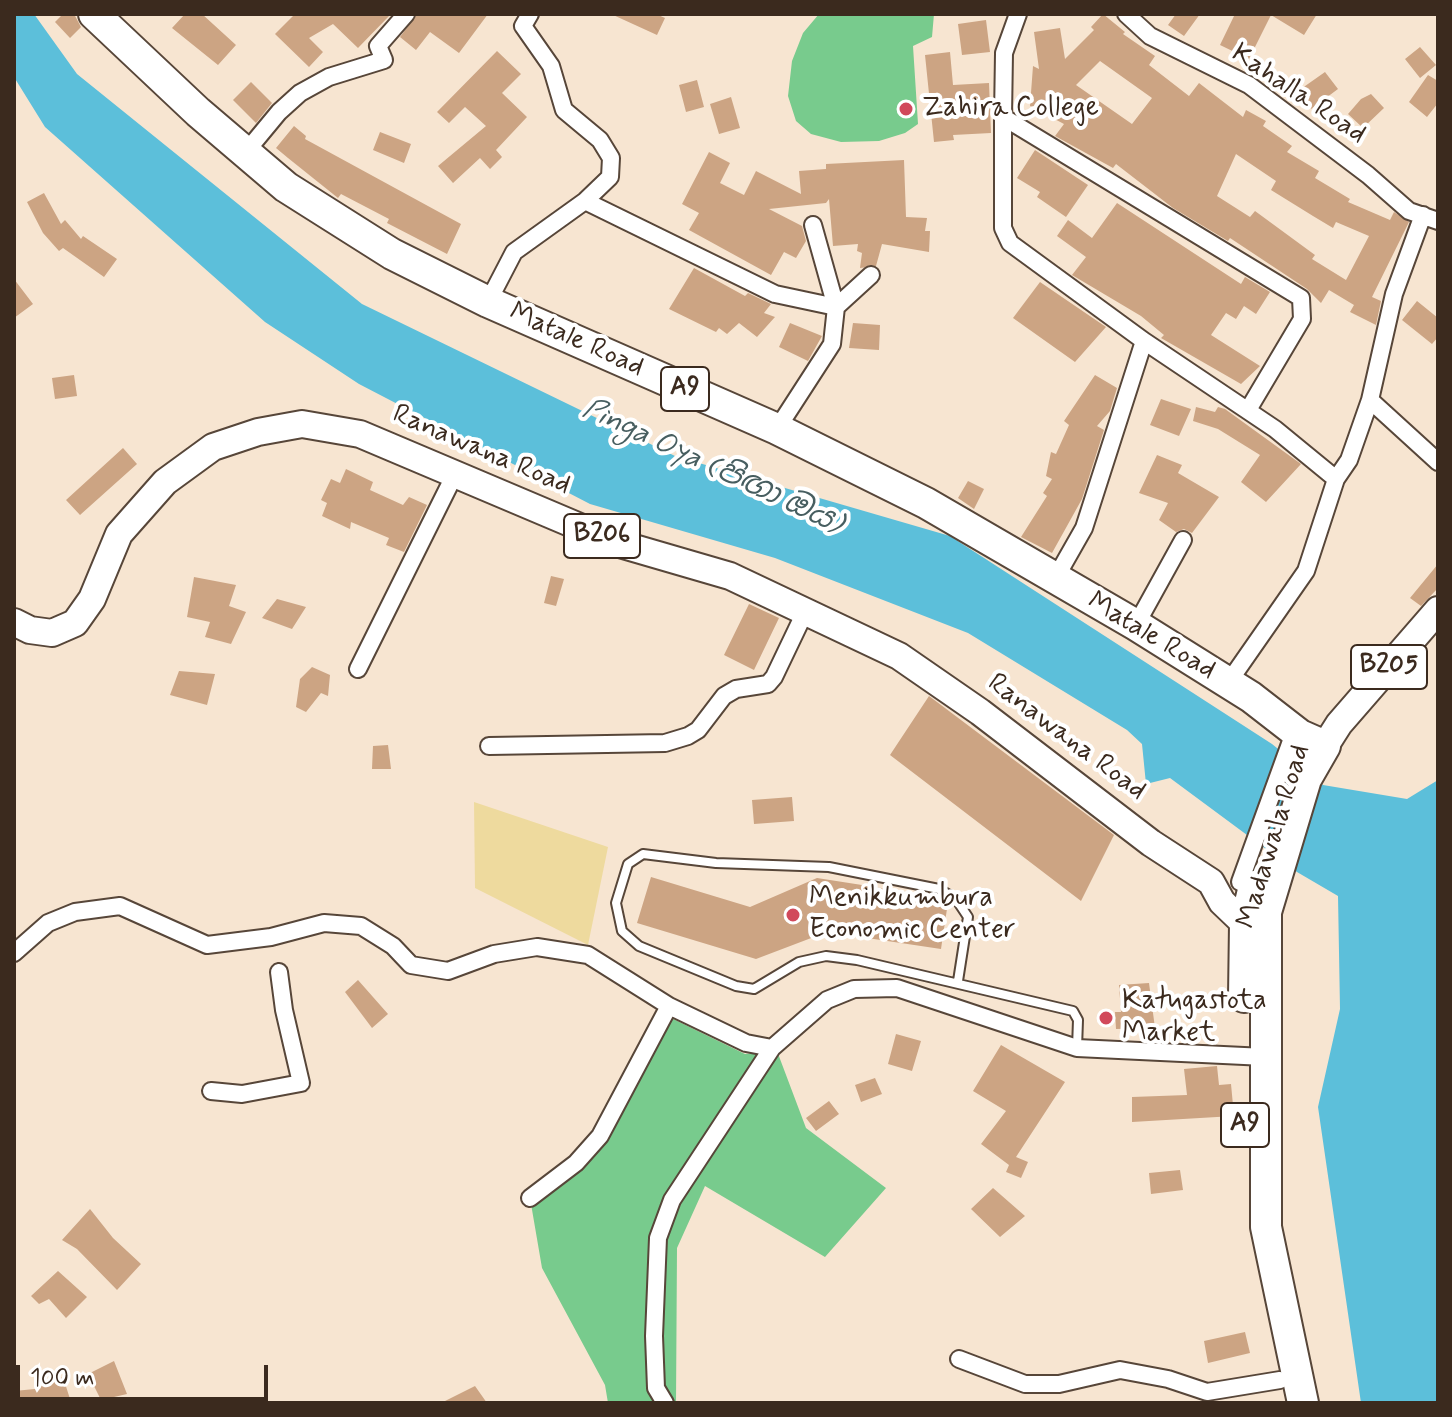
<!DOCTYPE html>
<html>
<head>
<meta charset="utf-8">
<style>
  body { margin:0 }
  #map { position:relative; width:1452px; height:1417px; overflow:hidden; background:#f7e5d1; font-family:Mynerve,sans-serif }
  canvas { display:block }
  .frame { position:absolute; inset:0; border:16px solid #3b2a1e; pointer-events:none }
  .scale { position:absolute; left:16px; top:1365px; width:252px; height:36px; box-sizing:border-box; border:4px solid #3b2a1e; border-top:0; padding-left:10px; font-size:24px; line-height:28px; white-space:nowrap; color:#3b2a1e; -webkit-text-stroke:6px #fff; paint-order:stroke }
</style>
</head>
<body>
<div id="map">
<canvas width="1452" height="1417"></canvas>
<div class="frame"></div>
<div class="scale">100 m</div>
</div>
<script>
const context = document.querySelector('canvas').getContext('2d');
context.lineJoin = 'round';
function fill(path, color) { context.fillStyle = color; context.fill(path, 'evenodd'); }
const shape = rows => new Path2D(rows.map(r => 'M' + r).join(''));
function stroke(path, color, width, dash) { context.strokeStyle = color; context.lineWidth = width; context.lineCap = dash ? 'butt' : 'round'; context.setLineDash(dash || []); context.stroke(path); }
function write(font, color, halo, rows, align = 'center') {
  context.font = font + ' Mynerve,"Noto Sans Sinhala",sans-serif'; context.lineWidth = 8; context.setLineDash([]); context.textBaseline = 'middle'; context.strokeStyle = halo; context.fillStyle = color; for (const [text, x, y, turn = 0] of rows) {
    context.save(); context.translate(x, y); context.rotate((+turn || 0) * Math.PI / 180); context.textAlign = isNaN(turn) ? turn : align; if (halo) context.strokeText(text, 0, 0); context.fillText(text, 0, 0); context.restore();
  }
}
fill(shape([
  [819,14,934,14,932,37,913,46,918,124,905,133,879,141,841,142,811,134,796,121,788,96,792,61,803,33],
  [667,1016,745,1054,777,1051,806,1128,886,1188,825,1257,705,1186,677,1248,676,1403,608,1403,605,1385,542,1268,530,1198,576,1163]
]), '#78cb8d');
fill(shape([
  [474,802,608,847,588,945,475,888]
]), '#eeda9e');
fill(shape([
  [14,14,34,14,77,74,362,304,675,456,950,536,1272,744,1323,785,1407,799,1438,780,1438,1403,1361,1403,1318,1107,1340,1009,1338,896,1297,872,1170,778,1146,784,1142,744,1127,730,968,633,775,558,590,504,359,384,265,322,45,127,14,77]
]), '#5cbfda');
fill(shape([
  [63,14,74,14,81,27,70,38,55,22],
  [185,14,202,14,236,45,218,65,172,28],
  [295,14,391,14,358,48,333,24,309,38,323,52,309,67,275,34],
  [417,14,488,14,459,53,430,32,416,50,400,37],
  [611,14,656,14,665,18,657,35],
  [1103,14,1125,32,1123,34,1155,56,1149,65,1189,96,1199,83,1243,117,1246,110,1266,121,1263,126,1292,146,1287,152,1319,171,1315,178,1350,199,1348,202,1390,220,1394,212,1409,222,1372,297,1381,301,1376,325,1350,312,1354,305,1329,290,1321,303,1307,289,1230,238,1228,241,1173,208,1116,164,1113,168,1055,136,1064,124,1030,106,1033,66,1039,69,1034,32,1060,28,1065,59,1094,30,1091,27],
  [1100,61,1152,98,1132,124,1076,85],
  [1236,154,1276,181,1271,190,1313,216,1333,228,1336,222,1369,236,1346,280,1312,259,1315,255,1255,211,1250,217,1217,196],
  [1176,14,1200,14,1184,36,1168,25],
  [1235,14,1317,14,1304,35,1271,15,1249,59,1220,45],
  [986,20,990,52,962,55,958,24],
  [1420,47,1436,65,1420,78,1405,59],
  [497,51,521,74,502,93,527,117,496,150,502,157,490,169,480,158,453,183,438,166,486,126,465,107,449,123,437,112],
  [950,52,953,85,989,83,991,133,953,135,954,140,934,142,925,55],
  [1325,72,1338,89,1311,109,1298,91],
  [1428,75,1438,81,1438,103,1427,117,1409,102],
  [697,80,704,107,686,112,679,85],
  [251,82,272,103,256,123,233,100],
  [1371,94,1384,108,1363,128,1348,114,1361,99],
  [731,97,740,128,719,134,710,104],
  [294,126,306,136,305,139,461,224,447,254,387,223,389,219,341,194,338,198,288,158,276,148],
  [380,132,411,144,404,163,373,150],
  [1035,150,1088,185,1066,217,1037,197,1040,192,1017,178],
  [709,152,730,163,720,183,744,195,756,171,801,194,799,171,826,169,826,164,904,160,906,217,927,218,925,231,930,231,929,252,882,244,876,266,860,268,862,253,857,251,858,244,833,246,829,199,826,203,769,209,802,226,806,241,796,258,784,252,771,275,689,230,699,213,682,204],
  [44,193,61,224,65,220,81,239,83,236,117,259,104,277,63,248,59,251,43,233,27,202],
  [1117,203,1241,284,1245,277,1270,292,1256,314,1244,306,1236,319,1226,313,1211,335,1260,366,1241,384,1161,338,1164,335,1141,316,1072,275,1086,257,1057,236,1068,220,1092,238],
  [694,268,745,296,748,293,771,304,764,313,775,317,757,337,739,323,727,334,719,328,716,332,669,309],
  [14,279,33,304,14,318],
  [1040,282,1106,327,1075,362,1013,318],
  [1417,301,1438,318,1438,337,1432,344,1402,320],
  [790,323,822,336,808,361,779,347],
  [853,323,880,325,879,350,849,348],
  [74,375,77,396,55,399,52,378],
  [1095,375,1117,388,1110,411,1097,426,1104,430,1082,499,1052,553,1021,537,1047,496,1043,493,1052,479,1046,476,1051,452,1056,454,1069,425,1064,421],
  [1161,399,1191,409,1179,436,1150,425],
  [1196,407,1215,412,1218,407,1225,409,1301,464,1266,502,1241,482,1260,455,1218,429,1193,421],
  [123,448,137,464,80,515,66,500],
  [1157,455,1182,465,1178,473,1219,497,1192,533,1184,529,1176,532,1159,520,1168,503,1139,493],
  [346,469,373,482,370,490,403,505,409,497,427,505,404,552,386,545,389,538,351,522,350,529,322,516,327,503,321,500,331,479,340,483],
  [968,481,984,489,974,509,958,498],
  [1438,564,1438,588,1421,606,1410,598],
  [551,576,564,579,556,606,544,603],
  [194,577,236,585,229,606,246,612,231,644,205,637,210,622,187,617],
  [277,599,306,607,292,629,262,618],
  [749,604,779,618,754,670,724,655],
  [312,667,330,675,328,696,321,693,306,712,296,707,300,679],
  [179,671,215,674,207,705,170,695],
  [929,696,1114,835,1081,901,890,755],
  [388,745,391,769,372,769,373,746],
  [792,797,794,821,754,824,752,800],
  [651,877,750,907,817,878,939,897,948,902,941,949,827,932,756,959,637,923],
  [358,980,388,1014,372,1028,345,992],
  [1149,983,1155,1028,1116,1029,1115,1012,1121,1012,1119,985],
  [896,1034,921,1041,912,1071,888,1064],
  [1001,1045,1065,1082,1016,1157,1028,1162,1021,1178,1006,1172,1009,1165,981,1144,1006,1111,973,1091],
  [1217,1066,1219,1085,1231,1084,1234,1116,1132,1122,1132,1097,1187,1095,1184,1069],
  [875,1078,882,1094,861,1102,855,1085],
  [829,1101,839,1114,816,1131,806,1118],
  [1180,1170,1183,1190,1151,1194,1149,1173],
  [993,1188,1025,1216,1000,1237,971,1209],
  [90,1209,113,1238,141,1264,117,1290,77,1249,62,1240],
  [58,1271,87,1297,66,1318,49,1299,39,1304,31,1296],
  [1245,1332,1250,1353,1208,1363,1204,1341],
  [114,1361,127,1394,101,1400,88,1374],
  [63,1377,70,1399,65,1403,14,1403,14,1391,35,1389],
  [475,1386,487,1403,441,1403]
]), '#cca483');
const lane = shape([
  [958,981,968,917,956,899,939,889,829,867,716,863,643,854,628,864,616,903,622,931,639,946,736,986,754,989,799,962,826,956,857,960,1073,1011,1078,1020,1077,1048]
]);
const street = shape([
  [1126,14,1150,36,1249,85,1368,175,1409,211,1438,221],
  [1003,117,1004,53,1018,14],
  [245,153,279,112,300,93,329,77,384,60,378,46,406,14],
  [585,201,775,294,836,307,871,275],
  [488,302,514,252,585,201,610,177,611,158,600,140,564,110,551,66,523,26,530,14],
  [1144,341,1010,243,1003,228,1003,117,1301,298,1302,319,1248,410],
  [1370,400,1438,462],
  [777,429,832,344,836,307,813,225],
  [1055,579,1084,528,1144,341,1275,429,1336,479],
  [1136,625,1183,540],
  [358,669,454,476],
  [1228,683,1306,571,1336,479,1349,460,1370,400,1394,294,1423,215],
  [489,746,665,743,688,736,698,730,724,696,736,689,768,684,774,677,806,610],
  [1240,882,1295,730],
  [14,953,48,923,75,912,120,906,207,945,271,937,324,923,361,926,393,946,411,965,448,971,494,954,537,947,588,955,669,1006,746,1043,772,1048,827,1000,854,989,897,988,1077,1048,1265,1057],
  [211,1091,242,1094,301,1083,284,1010,279,972],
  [530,1198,576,1163,600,1136,669,1006],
  [959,1359,1025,1384,1059,1384,1120,1370,1168,1379,1207,1392,1280,1380],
  [665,1403,656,1388,654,1336,658,1238,672,1200,772,1048]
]);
const primary = shape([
  [14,622,30,630,52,633,75,623,92,599,119,534,165,482,213,447,258,432,302,424,360,434,620,544,730,576,899,656,980,712,1151,843,1211,882,1222,902,1245,924],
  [1325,746,1339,724,1438,610]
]);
const highway = shape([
  [94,14,198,112,286,187,392,254,488,302,777,429,926,503,1136,625,1251,697,1300,735,1325,746,1306,779,1266,912,1266,1227,1303,1403],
  [1244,997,1245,924,1254,886]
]);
stroke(lane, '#574639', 12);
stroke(street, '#574639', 20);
stroke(primary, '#574639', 30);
stroke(highway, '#574639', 34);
stroke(lane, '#fff', 8);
stroke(street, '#fff', 16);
stroke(primary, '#fff', 26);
stroke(highway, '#fff', 30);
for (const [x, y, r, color] of [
  [906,109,8,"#d1495b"],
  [793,915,8,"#d1495b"],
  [1106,1018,8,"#d1495b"]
]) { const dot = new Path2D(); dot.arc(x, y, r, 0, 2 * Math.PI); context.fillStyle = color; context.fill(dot); stroke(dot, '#fff', 3); }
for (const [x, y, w] of [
  [685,389,48],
  [602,536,76],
  [1389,667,76],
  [1245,1125,48]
]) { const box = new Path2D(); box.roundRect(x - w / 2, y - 22, w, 44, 6); context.fillStyle = '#fff'; context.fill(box); stroke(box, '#3b2a1e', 2); }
write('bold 26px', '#3b2a1e', null, [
  ["A9",685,389],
  ["B206",602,536],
  ["B205",1389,667],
  ["A9",1245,1125]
]);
write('28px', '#3b2a1e', '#fff', [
  ["Kahalla Road",1298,95,34],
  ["Matale Road",576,341,24],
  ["Ranawana Road",481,451,23],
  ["Matale Road",1151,637,31],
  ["Ranawana Road",1066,738,37],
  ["Madawala Road",1275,837,-73]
]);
write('28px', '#3b2a1e', '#fff', [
  ["Zahira College",922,109],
  ["Menikkumbura",809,899],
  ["Economic Center",809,931],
  ["Katugastota",1122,1002],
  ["Market",1122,1034]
], 'left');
write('italic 30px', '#475e60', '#fff', [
  ["Pinga Oya (පිඟා ඔය)",712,468,25]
]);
</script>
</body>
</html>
